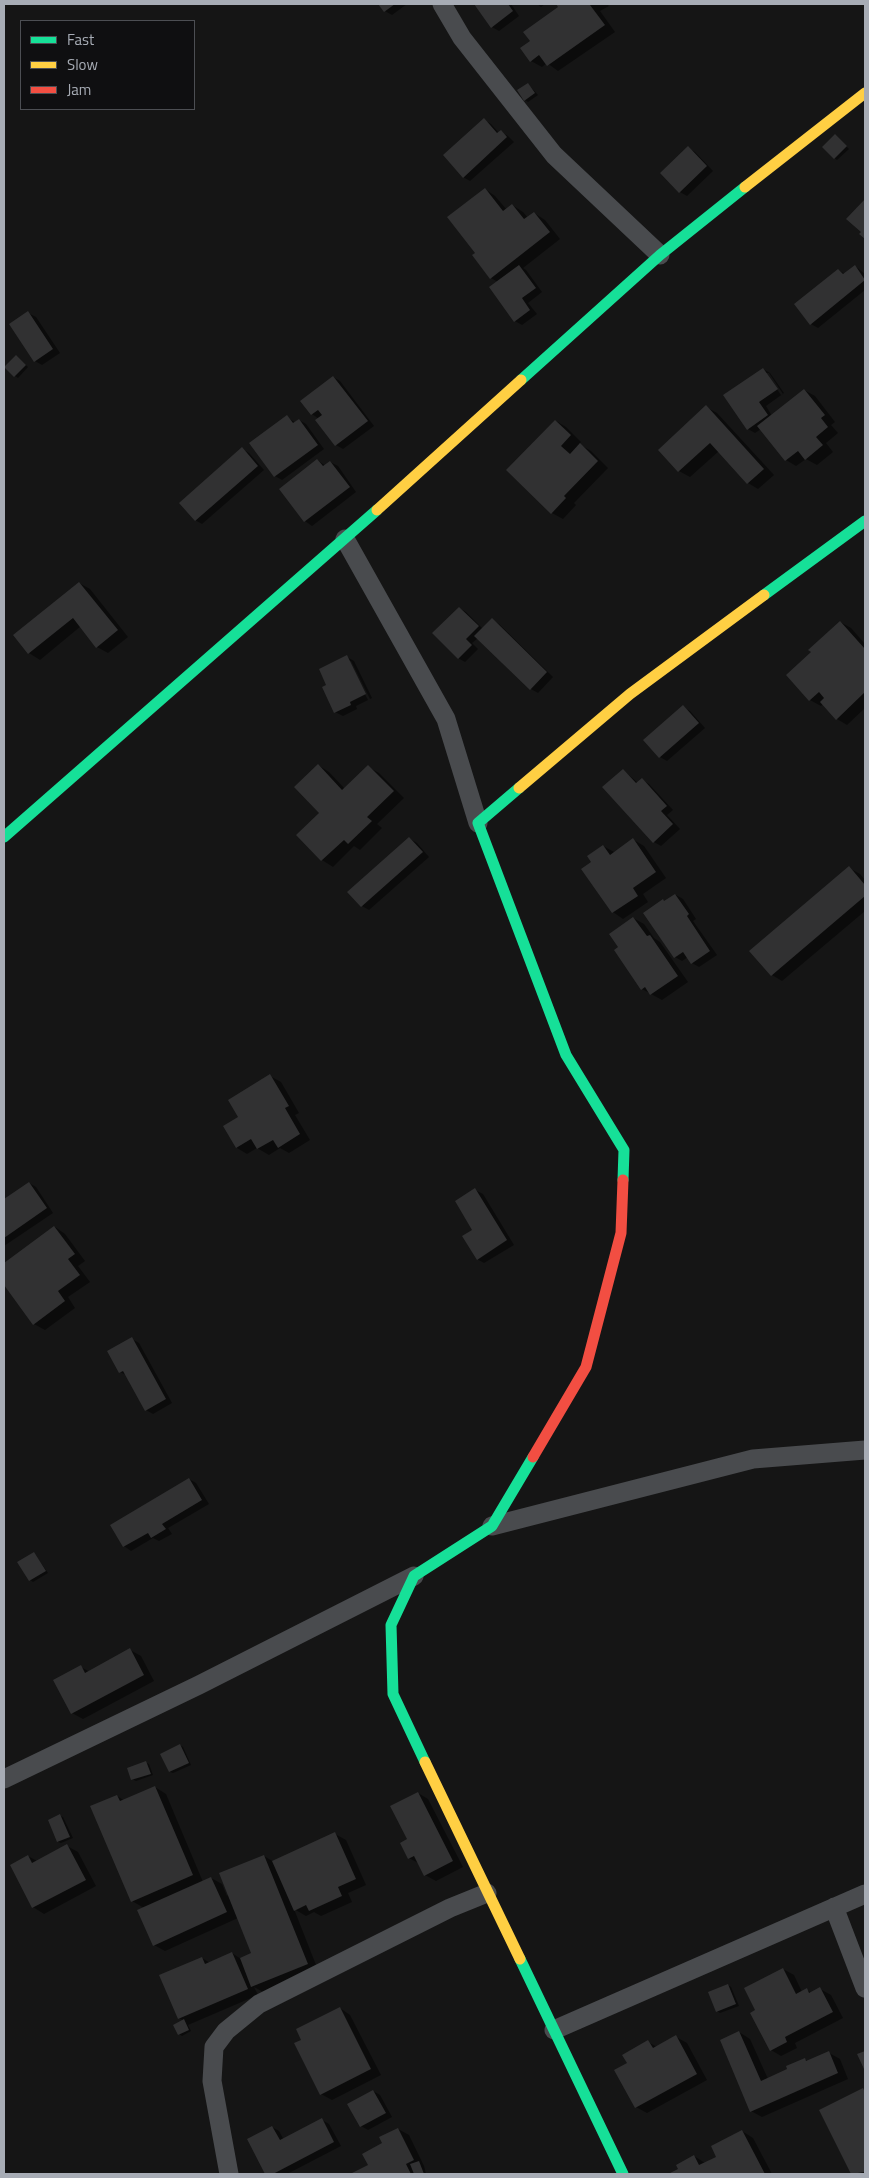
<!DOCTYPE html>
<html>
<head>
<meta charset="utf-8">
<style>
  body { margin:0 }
  #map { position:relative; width:869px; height:2178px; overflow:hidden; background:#151515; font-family:"Titillium Web",sans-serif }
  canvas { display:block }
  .frame { position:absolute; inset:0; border:5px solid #a7acb5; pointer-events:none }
  .legend { position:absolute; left:20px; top:20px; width:175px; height:90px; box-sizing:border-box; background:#0f0f11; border:1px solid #4c4e53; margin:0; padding:6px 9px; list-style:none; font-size:15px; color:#a7acb5 }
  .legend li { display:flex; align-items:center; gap:10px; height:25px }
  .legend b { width:25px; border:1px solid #4c4e53 }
</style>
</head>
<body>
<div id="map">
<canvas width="869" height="2178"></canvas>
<div class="frame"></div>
<ul class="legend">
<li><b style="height:6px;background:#16e098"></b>Fast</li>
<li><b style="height:6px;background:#ffcf43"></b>Slow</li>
<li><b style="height:6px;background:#f24e42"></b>Jam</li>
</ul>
</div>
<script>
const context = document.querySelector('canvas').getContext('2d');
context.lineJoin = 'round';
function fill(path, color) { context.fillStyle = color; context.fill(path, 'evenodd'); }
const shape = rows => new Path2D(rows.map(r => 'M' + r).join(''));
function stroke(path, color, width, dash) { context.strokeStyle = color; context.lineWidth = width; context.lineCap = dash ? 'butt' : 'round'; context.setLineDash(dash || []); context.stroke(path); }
fill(shape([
  [379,4,407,4,392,15,385,11],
  [475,4,511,4,519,16,499,31,492,27],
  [537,4,545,4,541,7],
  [558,4,607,4,609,6,600,11,615,32,558,71,547,63,542,67,531,61,532,42,560,7],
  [528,84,538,95,528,102,525,100],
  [484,120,491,124,499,133,501,132,508,136,514,142,470,181,463,177],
  [836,136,849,149,837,160,834,158],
  [688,148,695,152,713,171,687,196,680,192],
  [485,189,495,196,507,210,512,205,523,212,528,218,534,213,545,220,560,239,523,268,526,270,542,292,528,303,537,314,522,325,515,321,498,282,491,278,477,254],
  [855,266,865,274,865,290,818,328,811,324,838,270,845,274],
  [28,313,36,317,60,353,42,365,35,361],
  [19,359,28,367,18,378,15,376],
  [763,369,770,373,784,393,766,406,772,416,804,390,815,396,835,422,831,425,838,433,826,443,833,452,817,465,806,459,796,466,786,460,761,429,755,433,748,429],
  [766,373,769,373,783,394,781,395],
  [333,377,340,381,374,426,343,449,336,445,317,420,319,419,312,414,302,402],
  [706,407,717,413,774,475,758,489,748,483,719,451,690,477,679,471,660,450],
  [287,417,296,423,299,420,306,424,324,449,282,480,275,476],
  [556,421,566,427,581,442,579,444,591,451,608,468,574,503,576,505,563,519,552,513],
  [242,449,249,453,264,470,202,524,195,520],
  [317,460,326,466,330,462,338,466,356,492,312,526,305,521,280,489],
  [79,583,90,589,128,637,108,653,97,647,81,626,40,660,29,653,14,635],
  [459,608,466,612,483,629,492,620,499,624,553,677,538,693,531,689,478,638,472,643,478,649,465,662,458,658],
  [840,622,851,628,865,644,865,708,847,725,837,719,823,704,821,706,810,700,812,653],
  [347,657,354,661,372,698,356,706,357,709,343,716,335,712],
  [348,661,351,661,370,699,368,700],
  [683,707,690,711,705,728,667,761,660,757],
  [318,765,329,772,345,789,368,767,379,773,404,798,377,824,382,828,360,850,354,846,333,867,322,860,298,835,321,813],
  [623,770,638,783,642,780,649,784,673,810,667,815,680,829,661,846,654,842,604,787],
  [410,839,417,843,429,857,369,910,362,906],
  [634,840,644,846,666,878,643,894,648,902,623,919,613,912,593,862,603,846,614,852],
  [849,868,860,874,865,880,865,911,782,981,772,975],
  [676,895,683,899,696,919,693,921,717,955,699,967,692,963,688,957,682,961,675,957,665,902],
  [633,918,644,924,654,938,660,942,688,982,662,1000,642,989],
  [270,1076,281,1082,299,1113,295,1115,310,1140,289,1153,280,1148,269,1155,257,1148,247,1154,237,1148,239,1117],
  [29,1183,36,1187,53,1213,4,1246,4,1201],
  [475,1190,483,1194,514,1245,484,1263,477,1259],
  [55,1227,65,1234,85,1261,78,1266,90,1282,68,1297,75,1308,45,1330,34,1324,4,1283,4,1264],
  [132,1339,139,1343,172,1403,153,1414,146,1410,126,1375,120,1372],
  [189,1479,196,1483,209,1504,168,1528,172,1534,159,1541,153,1538,131,1551,124,1546,112,1525],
  [34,1553,48,1573,33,1582,30,1580],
  [130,1650,141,1656,154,1681,83,1719,72,1713,81,1667,90,1672],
  [180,1745,183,1747,191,1765,173,1773,170,1772],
  [146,1763,149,1764,153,1775,136,1781,132,1779],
  [155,1787,166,1794,203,1882,211,1878,222,1884,227,1896,264,1856,274,1862,335,1834,346,1840,366,1885,348,1893,352,1902,321,1916,314,1912,306,1916,294,1909,318,1970,263,1992,254,1987,258,1995,188,2025,191,2031,182,2036,179,2034,184,2021,179,2018,202,1958,210,1963,232,1953,241,1959,252,1954,238,1918,165,1951,154,1945,144,1908,132,1901,117,1796,125,1801],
  [418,1793,428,1799,463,1867,436,1881,425,1875,420,1864,409,1858,409,1839],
  [60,1816,63,1817,73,1838,61,1843,58,1842],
  [67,1846,78,1852,96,1886,44,1914,33,1907,28,1856,37,1861],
  [783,1969,794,1975,802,1992,807,1990,812,1993,820,1989,831,1995,843,2018,795,2043,797,2048,781,2056,771,2050],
  [728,1985,731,1987,739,2006,720,2013,717,2011],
  [340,2008,350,2015,381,2075,332,2100,321,2094,303,2040],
  [739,2032,750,2039,768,2079,789,2070,804,2059,809,2062,829,2053,840,2059,848,2079,762,2117,751,2111],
  [676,2037,687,2043,707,2080,647,2113,636,2107,629,2063,648,2042,657,2047],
  [863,2089,865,2090,865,2174,852,2174,820,2111],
  [373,2091,380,2095,392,2117,368,2130,361,2126],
  [322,2120,329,2124,341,2146,287,2174,267,2174,249,2140,272,2127,279,2131,284,2140],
  [398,2129,409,2135,424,2166,426,2174,353,2174,370,2165,384,2144],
  [742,2131,753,2138,772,2174,671,2174,680,2170,694,2156,705,2163,718,2157]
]), '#0007');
fill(shape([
  [378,4,395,4,384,12],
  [474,4,508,4,513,11,491,28],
  [556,4,592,4,590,5,605,25,547,66,539,55,530,62,520,48,530,41,523,32,558,7],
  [528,83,535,93,524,101,517,90],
  [484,118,497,133,501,130,507,137,463,178,443,155],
  [835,134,847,146,834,159,822,147],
  [688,146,707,166,679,193,660,173],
  [485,188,503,211,512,204,524,219,534,212,550,232,490,279,472,255,475,253,447,217],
  [865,199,865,239,859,234,861,232,846,219],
  [519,265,536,288,522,298,530,310,514,322,489,287],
  [855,265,865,280,810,325,794,304,838,269,843,274],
  [28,311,53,349,34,362,9,324],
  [16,355,26,365,14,377,4,367],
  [763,368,778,389,759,402,768,415,747,430,723,395],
  [333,376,368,421,335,446,315,420,322,415,318,410,311,415,300,401],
  [804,389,825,415,821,418,828,427,816,437,823,445,805,460,798,451,785,461,757,426],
  [706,405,764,469,747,484,710,443,678,472,658,450],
  [287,415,293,423,299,419,318,445,274,477,249,443],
  [555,420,571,435,561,446,570,454,580,443,598,461,564,496,566,498,551,514,506,470],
  [242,447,258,466,195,521,179,503],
  [317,459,323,466,330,461,350,487,304,522,279,489],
  [79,582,118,630,96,648,73,618,28,654,13,635],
  [459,607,479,626,466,639,472,645,458,659,432,633],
  [492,618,547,672,530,690,474,636],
  [840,621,865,649,865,692,836,720,820,702,824,698,819,692,809,701,786,675,811,652,808,650],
  [347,655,366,694,350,702,351,705,334,713,322,687,326,685,319,669],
  [683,705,699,723,659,758,643,740],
  [318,764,342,790,368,765,394,791,367,817,372,821,348,844,344,840,321,861,296,835,319,813,294,787],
  [623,769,636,783,642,778,667,806,661,811,673,824,653,843,602,787],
  [409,837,423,852,361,907,347,892],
  [633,838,656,872,633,888,638,896,612,913,581,869,591,862,587,856,603,845,610,855],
  [849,866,865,885,865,896,771,976,749,951],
  [675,894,689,914,687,916,710,951,691,964,683,952,674,958,643,913,663,899,664,901],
  [633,917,647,936,650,935,678,976,650,995,645,987,641,990,614,950,618,947,609,934],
  [270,1074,289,1106,285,1108,300,1134,278,1148,273,1140,257,1149,251,1139,236,1148,223,1126,238,1117,228,1100],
  [29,1182,47,1208,4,1238,4,1199],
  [475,1188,507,1240,477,1260,462,1236,472,1230,455,1201],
  [54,1226,75,1254,68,1259,80,1275,58,1291,65,1301,33,1325,4,1285,4,1263],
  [132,1337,166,1399,145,1411,123,1371,119,1373,107,1351],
  [189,1478,202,1500,162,1524,166,1529,151,1538,148,1533,123,1547,110,1525],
  [34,1552,46,1571,29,1581,17,1562],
  [130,1648,144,1675,71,1714,53,1680,81,1665,85,1673],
  [180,1744,189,1763,169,1772,160,1754],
  [146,1761,151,1774,131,1780,127,1768],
  [155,1786,193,1875,131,1902,90,1806,117,1795,120,1801],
  [418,1792,453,1861,424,1876,414,1856,408,1859,400,1843,407,1839,390,1806],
  [60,1814,70,1837,57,1842,48,1820],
  [335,1832,356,1879,338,1887,342,1896,309,1911,306,1905,294,1911,272,1861],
  [67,1844,86,1880,32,1908,10,1865,28,1855,32,1863],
  [264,1855,308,1964,251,1987,240,1958,251,1953,219,1873],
  [211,1877,227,1912,153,1946,137,1910],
  [232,1952,248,1989,178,2019,159,1975,202,1957,205,1964],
  [783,1968,796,1994,807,1988,809,1993,820,1987,833,2012,785,2037,787,2042,770,2051,750,2013,755,2010,744,1988],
  [728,1984,736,2004,716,2012,708,1992],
  [340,2007,371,2069,320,2095,294,2043,301,2040,296,2029],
  [184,2019,189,2030,178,2035,173,2025],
  [739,2031,761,2081,787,2069,786,2066,805,2058,806,2061,829,2051,838,2073,750,2112,720,2040],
  [676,2035,697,2074,635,2108,614,2070,627,2063,622,2055,648,2040,653,2048],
  [865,2051,865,2069,864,2069,857,2054],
  [863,2088,865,2092,865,2172,851,2174,819,2110],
  [373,2090,386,2113,360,2127,347,2104],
  [322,2118,334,2142,273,2174,265,2174,247,2139,272,2126,280,2140],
  [398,2128,414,2160,406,2164,411,2174,350,2174,368,2165,362,2154,382,2143,379,2137],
  [742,2130,765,2174,668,2174,678,2169,676,2165,694,2155,699,2165,716,2157,711,2146],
  [419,2161,424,2174,414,2174,410,2164]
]), '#313132');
stroke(shape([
  [442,4,462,38,554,155,660,255],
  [345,539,446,719,478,823],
  [492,1526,753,1459,865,1450],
  [4,1779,199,1685,414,1576],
  [834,1907,865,1988],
  [554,2030,865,1894],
  [229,2174,212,2081,214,2047,226,2031,259,2004,450,1908,487,1893]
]), '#494b4e', 19);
stroke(shape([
  [521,380,660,255,745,187],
  [764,595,865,521],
  [519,788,478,823,566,1055,624,1150,623,1180],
  [4,837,377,510],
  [425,1762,393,1694,391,1625,414,1576,492,1526,533,1457],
  [520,1959,623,2174]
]), '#16e098', 11);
stroke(shape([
  [745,187,865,93],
  [377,510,521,380],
  [519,788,630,694,764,595],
  [425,1762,520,1959]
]), '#ffcf43', 11);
stroke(shape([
  [533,1457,586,1367,621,1233,623,1180]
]), '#f24e42', 11);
</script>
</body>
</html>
